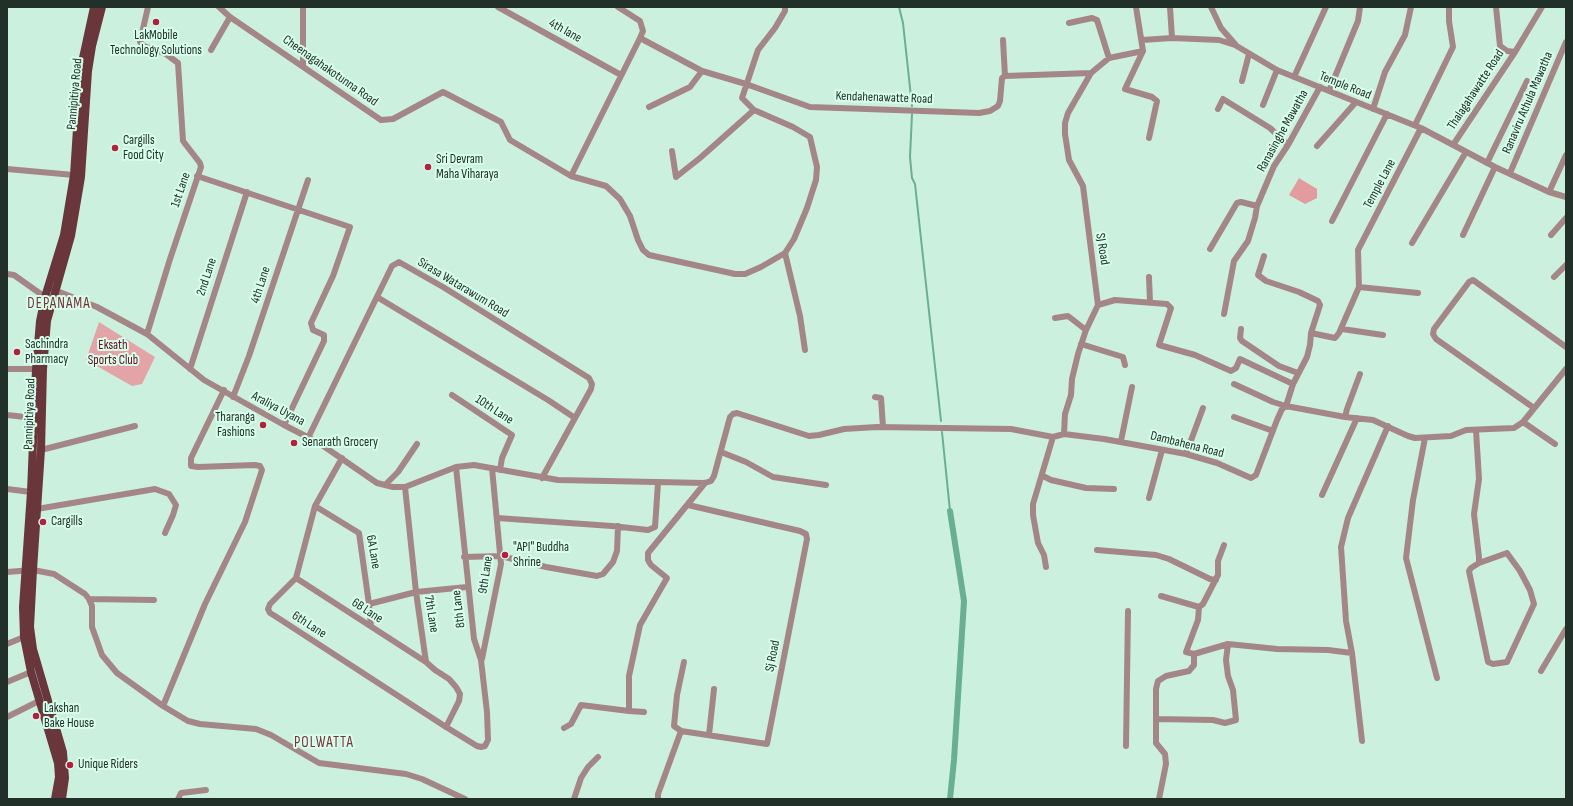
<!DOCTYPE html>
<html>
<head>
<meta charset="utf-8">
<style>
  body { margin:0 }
  #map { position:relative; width:1573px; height:806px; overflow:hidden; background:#cbf1de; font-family:"Sofia Sans Condensed",sans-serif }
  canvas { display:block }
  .frame { position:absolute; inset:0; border:8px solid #213029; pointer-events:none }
</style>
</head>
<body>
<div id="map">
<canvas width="1573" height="806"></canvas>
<div class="frame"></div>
</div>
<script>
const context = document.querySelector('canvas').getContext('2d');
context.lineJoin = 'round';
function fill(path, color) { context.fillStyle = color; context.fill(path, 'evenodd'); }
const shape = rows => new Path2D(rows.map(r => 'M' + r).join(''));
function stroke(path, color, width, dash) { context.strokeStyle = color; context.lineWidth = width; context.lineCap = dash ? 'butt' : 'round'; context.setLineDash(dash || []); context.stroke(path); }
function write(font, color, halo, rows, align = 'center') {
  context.font = font + ' "Sofia Sans Condensed",sans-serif'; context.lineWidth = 4; context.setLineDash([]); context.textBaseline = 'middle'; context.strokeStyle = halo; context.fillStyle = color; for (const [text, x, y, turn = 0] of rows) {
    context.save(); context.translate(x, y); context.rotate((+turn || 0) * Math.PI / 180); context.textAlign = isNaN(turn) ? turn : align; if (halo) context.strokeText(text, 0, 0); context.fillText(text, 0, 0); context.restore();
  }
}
fill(shape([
  [99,322,155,357,142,384,132,386,86,360]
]), '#e3a4a7');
fill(shape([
  [1299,178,1317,189,1317,198,1305,204,1289,195]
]), '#e29b9f');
stroke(shape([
  [899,7,903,23,912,106],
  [912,114,910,157,912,178,915,184,941,421],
  [942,432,950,511]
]), '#69af91', 2);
stroke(shape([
  [950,799,954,760,964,601,950,511]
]), '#69af91', 6);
stroke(shape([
  [219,7,230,17,381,120,393,119,443,92,501,122,510,140,571,176,606,186,620,199,630,216,638,240,643,250,649,255,735,274,745,274,761,267,785,253,794,239,807,208,816,180,817,167,810,137,793,127,754,110,742,98,758,50,775,28,785,11,785,7],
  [303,7,303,66],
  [498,7,621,75],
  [618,7,640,21,643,31,640,38,702,71,746,84,810,107,979,113,990,111,998,106,1000,101,1002,78,1005,76,1091,73,1109,58,1143,51,1136,7],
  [1170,7,1172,38],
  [1211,7,1221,28,1235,44],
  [1069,23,1092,18,1097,20,1109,58],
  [1003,40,1005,76],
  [1142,40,1172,38,1219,40,1235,45,1277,70,1421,128,1495,167,1549,192,1566,197],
  [211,50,230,17],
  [1143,51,1125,89,1152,97,1157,101,1149,138],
  [1515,52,1542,7],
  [1294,77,1326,7],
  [1242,81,1249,54],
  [1329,91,1358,21,1360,7],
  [1263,105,1277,70],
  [649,107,690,87,702,71],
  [1218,109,1223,99,1270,128,1288,145],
  [1373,109,1385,72,1405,35,1411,7],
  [1415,125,1453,47,1449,21,1449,7],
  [1453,145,1515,52,1507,51,1500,46,1496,7],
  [1317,146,1356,102],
  [672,151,676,177,700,158,754,110],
  [1487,163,1527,81],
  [7,169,74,175],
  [1510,173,1566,42],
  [197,176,350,227,333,276,311,323,313,330,324,335,324,341,284,425],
  [571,176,640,38],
  [1549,192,1566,155],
  [1332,221,1387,114],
  [1463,235,1495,167],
  [1551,235,1566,218],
  [1412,243,1466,152],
  [1210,249,1237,203,1241,202,1257,206,1274,166,1288,145,1320,87],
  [785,253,800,316,805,350],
  [7,274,14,275,45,297],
  [1149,277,1150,302],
  [1554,277,1566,265],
  [1359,287,1418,293],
  [52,289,97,307,147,334,204,380,284,425,319,443,377,483,393,487,405,487,456,467,474,465,558,480,705,483,711,481,714,476,730,417,733,414,737,413,809,436,819,435,844,429,877,427,1011,429,1053,437,1064,434,1104,439,1186,454,1217,463,1251,478,1256,475,1277,420,1282,409,1286,406,1345,417,1373,420,1408,436,1415,438,1451,436,1466,430,1514,428,1523,422,1566,369],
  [377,297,548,400,575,418],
  [1098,305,1115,300,1167,304,1171,308,1159,345,1195,355,1231,371,1236,368,1240,359,1293,384],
  [1224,314,1234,261,1248,241,1255,218,1257,206],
  [1055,318,1068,316,1086,330],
  [1241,329,1240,338,1242,341,1279,366,1298,373],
  [1342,329,1383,335],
  [1311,333,1335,338,1339,333,1359,287,1358,250,1421,128],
  [147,334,170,259,201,167,200,163,183,141,178,63,166,54,144,46,140,42,148,7],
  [1081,344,1123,357,1125,365],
  [7,369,39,369],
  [190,369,247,192],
  [1234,384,1273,402,1286,406,1293,384,1307,357,1310,345,1311,333,1320,305,1318,301,1299,292,1266,281,1258,275,1264,256],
  [452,395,512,435,502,458,500,470],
  [233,397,249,356,308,180],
  [875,397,881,398,883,427],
  [1534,408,1436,339,1433,334,1434,329,1469,282,1473,280,1566,347],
  [7,415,34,418],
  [1234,417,1273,431],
  [1345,417,1347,409,1360,374],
  [1523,422,1555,444],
  [1476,430,1479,479,1474,514,1479,557,1479,563,1471,568,1469,571,1488,662,1493,664,1507,662,1534,604,1530,590,1520,571,1507,553,1479,563],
  [1064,434,1065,414,1071,395,1072,379,1078,354,1086,330,1098,305,1083,186,1069,160,1065,134,1065,123,1068,113,1091,73],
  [308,438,392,266,399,262,443,287,589,378,592,384,591,389,542,478],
  [1425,438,1413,500,1406,558,1437,678],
  [1121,441,1132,387],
  [41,450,135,426],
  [721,452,746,462,773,477,826,485],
  [1186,454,1203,408],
  [342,458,315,506,296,578,270,604,268,609,270,613,275,616,446,727,477,746,481,747,485,746,488,740,487,712,481,660,474,639,456,467],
  [1043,476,1051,480,1086,488,1114,489],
  [385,485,398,472,417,444],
  [405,487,416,592,426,662,435,670,449,679,456,687,460,694,459,701,446,727],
  [7,489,31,492],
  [1322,495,1357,418],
  [1149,498,1162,450],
  [315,506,359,533,369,604,371,626],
  [37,509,155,489,169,494,176,505,173,515,165,533],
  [497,518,612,526,648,530,655,527,658,483],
  [1097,550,1156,555,1169,559,1210,579,1216,580],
  [464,557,501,556,546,567,597,576,603,574,613,562,617,551,618,526],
  [1046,567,1044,555,1038,543,1033,515,1033,504,1053,437],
  [7,572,33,570,54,574,85,594,89,599,92,606,92,627,102,655,117,673,163,706,188,721,200,724,256,729,271,735,319,763,406,774,422,779,465,799],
  [296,578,426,662],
  [1161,596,1199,607,1198,620,1186,652,1194,654],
  [89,599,154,600],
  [369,604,416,592,467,587],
  [1199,607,1203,604,1218,575,1218,561,1224,545],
  [7,644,24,637],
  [482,659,501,564,492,468],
  [684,662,677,695,674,726,681,731,767,744,807,539,806,534,800,531,688,505],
  [1541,671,1566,629],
  [7,682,31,672],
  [163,706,205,604,245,522,262,470,260,466,255,465,198,467,191,466,191,458,224,390],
  [644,712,629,711,629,676,640,625,667,578,651,565,648,560,648,553,705,483],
  [7,717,39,701],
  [1156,719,1213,720,1225,723,1236,720,1233,690,1228,676,1226,660,1228,644],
  [564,728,571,724,581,705,629,711],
  [709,735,714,689],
  [1362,741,1352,653,1346,621,1341,547,1348,518,1388,426],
  [1126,746,1128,611],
  [178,799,181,793,206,790],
  [574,799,581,778,588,767,598,757],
  [658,799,658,794,681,731],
  [1159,799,1166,764,1165,754,1156,743,1156,689,1158,681,1166,676,1189,671,1194,665,1194,654,1228,644,1277,649,1328,650,1352,653]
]), '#a58687', 6);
stroke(shape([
  [55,799,59,777,58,763,31,672,24,637,23,607,31,492,36,369,40,321,45,297,64,235,74,175,81,67,94,7],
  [62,799,65,778,63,752,33,649,30,627,33,570,41,450,43,369,47,321,71,236,81,177,88,71,92,46,102,7]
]), '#69373b', 8);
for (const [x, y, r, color] of [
  [156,22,4,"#b21f3f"],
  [115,148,4,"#b21f3f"],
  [428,167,4,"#b21f3f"],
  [17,352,4,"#b21f3f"],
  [263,425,4,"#b21f3f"],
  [294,443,4,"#b21f3f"],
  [43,522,4,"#b21f3f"],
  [505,555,4,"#b21f3f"],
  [36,716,4,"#b21f3f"],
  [70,765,4,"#b21f3f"]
]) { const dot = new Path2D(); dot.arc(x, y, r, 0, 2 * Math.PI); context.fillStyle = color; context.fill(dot); stroke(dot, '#d8feec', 1.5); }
write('13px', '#213029', '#d8feec', [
  ["4th lane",565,31,29],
  ["Cheenagahakotunna Road",330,71,35],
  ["Temple Road",1345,86,22],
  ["Thalagahawatte Road",1476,90,-57],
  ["Pannipitiya Road",75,94,-85],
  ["Kendahenawatte Road",884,98,2],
  ["Ranaviru Athula Mawatha",1528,103,-67],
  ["Ranasinghe Mawatha",1283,131,-61],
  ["Temple Lane",1380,184,-62],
  ["1st Lane",181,190,-71],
  ["SJ Road",1102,249,81],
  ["2nd Lane",207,277,-72],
  ["4th Lane",261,285,-72],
  ["Sirasa Watarawum Road",463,288,31],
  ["Araliya Uyana",278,409,28],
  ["10th Lane",494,410,33],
  ["Pannipitiya Road",30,414,-88],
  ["Dambahena Road",1187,445,14],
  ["6A Lane",373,552,80],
  ["9th Lane",486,575,-81],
  ["8th Lane",459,609,-97],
  ["6B Lane",367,611,33],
  ["7th Lane",431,614,81],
  ["6th Lane",309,625,33],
  ["Sj Road",773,656,-79]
]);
write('13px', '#213029', '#d8feec', [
  ["LakMobile",156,36,"center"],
  ["Technology Solutions",156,51,"center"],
  ["Cargills",123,141],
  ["Food City",123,156],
  ["Sri Devram",436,160],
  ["Maha Viharaya",436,175],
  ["Sachindra",25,345],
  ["Pharmacy",25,360],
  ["Tharanga",255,418,"right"],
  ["Fashions",255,433,"right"],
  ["Senarath Grocery",302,443],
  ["Cargills",51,522],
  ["\"API\" Buddha",513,548],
  ["Shrine",513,563],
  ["Lakshan",44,709],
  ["Bake House",44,724],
  ["Unique Riders",78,765]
], 'left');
write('13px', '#600c1f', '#d8feec', [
  ["Eksath",113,346],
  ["Sports Club",113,361]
]);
context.letterSpacing = '1px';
write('15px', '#7a333b', '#d8feec', [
  ["DEPANAMA",59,304],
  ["POLWATTA",324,743]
]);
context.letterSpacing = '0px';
</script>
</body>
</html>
